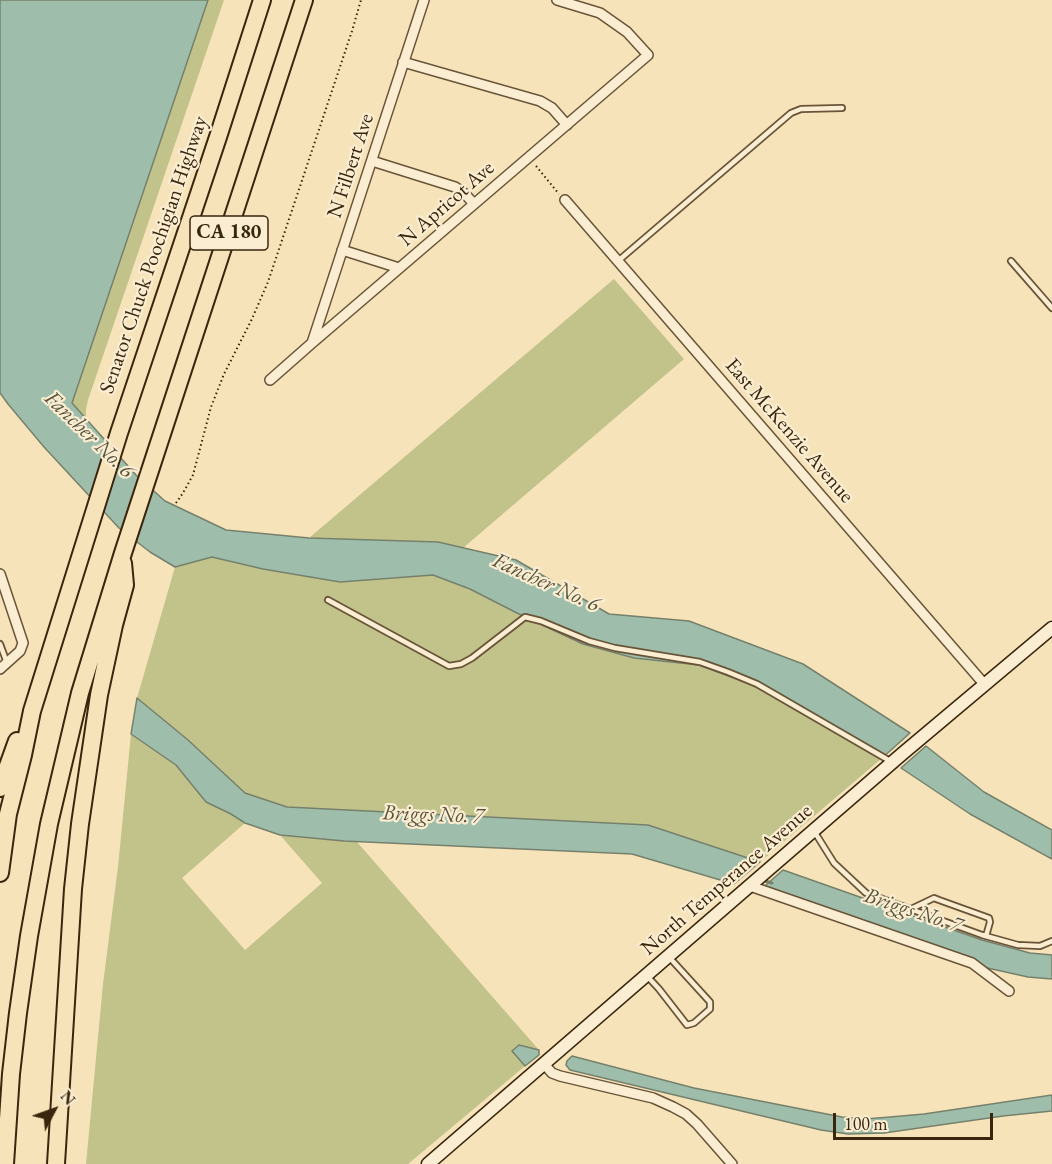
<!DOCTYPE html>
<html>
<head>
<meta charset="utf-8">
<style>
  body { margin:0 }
  #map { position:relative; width:1052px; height:1164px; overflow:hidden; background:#f7e3b9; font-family:"EB Garamond",serif }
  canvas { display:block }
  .north { position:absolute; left:24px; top:1080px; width:60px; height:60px; -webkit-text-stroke:4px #faedd2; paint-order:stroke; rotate:49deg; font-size:16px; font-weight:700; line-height:24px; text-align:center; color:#3a250d }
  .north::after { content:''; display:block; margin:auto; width:21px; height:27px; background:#3a250d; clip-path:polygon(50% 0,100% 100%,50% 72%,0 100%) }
  .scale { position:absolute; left:833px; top:1113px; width:160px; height:27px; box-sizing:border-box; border:3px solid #3a250d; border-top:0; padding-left:8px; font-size:18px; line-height:21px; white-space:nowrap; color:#3a250d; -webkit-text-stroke:4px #faedd2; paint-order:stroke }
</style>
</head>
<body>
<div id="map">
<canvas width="1052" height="1164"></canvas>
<div class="north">N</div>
<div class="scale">100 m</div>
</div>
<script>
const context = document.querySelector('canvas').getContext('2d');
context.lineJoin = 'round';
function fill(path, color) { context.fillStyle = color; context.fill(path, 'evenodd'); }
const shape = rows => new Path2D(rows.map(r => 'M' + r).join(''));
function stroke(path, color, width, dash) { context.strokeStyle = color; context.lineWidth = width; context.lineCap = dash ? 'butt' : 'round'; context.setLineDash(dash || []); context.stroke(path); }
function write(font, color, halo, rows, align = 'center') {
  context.font = font + ' "EB Garamond",serif'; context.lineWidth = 4.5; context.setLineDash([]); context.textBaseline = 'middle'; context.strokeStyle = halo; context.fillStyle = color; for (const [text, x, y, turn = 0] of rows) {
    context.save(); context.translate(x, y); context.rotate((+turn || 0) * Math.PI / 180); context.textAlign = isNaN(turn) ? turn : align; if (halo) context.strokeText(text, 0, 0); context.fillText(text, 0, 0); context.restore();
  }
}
fill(shape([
  [208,0,224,0,88,400,86,409,86,416,88,422,72,403],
  [614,279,684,359,463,548,438,542,309,538],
  [212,557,263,569,340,582,433,575,470,589,517,613,583,644,634,658,699,665,758,687,881,759,760,862,648,825,287,807,245,793,188,740,137,698,175,567],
  [131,734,176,765,206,802,231,814,245,823,182,878,245,950,322,883,280,835,357,842,539,1050,519,1045,512,1051,525,1066,408,1164,86,1164,103,984,118,867]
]), '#c2c28b');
const water = shape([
  [0,0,208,0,72,403,136,475,165,501,226,530,309,538,438,542,516,560,609,614,689,621,803,664,910,733,881,759,758,687,699,665,634,658,583,644,517,613,470,589,433,575,340,582,263,569,212,557,175,567,150,552,119,528,44,447,8,404,0,393,0,0],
  [137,698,188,740,245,793,287,807,648,825,760,862,734,884,632,854,344,841,280,835,245,823,231,814,206,802,176,765,131,734,137,698],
  [926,746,984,792,1052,830,1052,859,970,814,901,768,926,746],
  [783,870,982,940,1030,953,1052,955,1052,979,1028,977,983,967,759,891,783,870],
  [519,1045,539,1050,539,1055,525,1066,512,1051,519,1045],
  [572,1056,694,1088,842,1117,865,1119,890,1117,924,1114,1052,1095,1052,1111,1003,1116,884,1133,848,1134,821,1130,570,1070,566,1065,567,1061,572,1056]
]);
fill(water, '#9ebeab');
stroke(water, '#76816c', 1.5);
stroke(shape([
  [765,881,772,883]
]), '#76816c', 3);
const service = shape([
  [618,261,791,113,801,109,842,108],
  [1011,261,1052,308],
  [328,600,449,666,461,664,472,658,525,617,541,621,589,641,615,648,700,662,728,672,757,684,890,761],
  [0,644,7,663],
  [814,831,834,863,866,893,982,935,1018,945,1040,946,1052,941],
  [911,909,934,898,939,900,989,918,990,922,986,936],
  [647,976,659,989,687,1025,694,1023,710,1009,710,1002,669,957]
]);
const minor = shape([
  [403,62,540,101,552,108,567,125],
  [372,161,455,187,465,194,474,204],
  [565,200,985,685],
  [342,250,399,268],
  [312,343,424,0],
  [270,380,312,343,648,55,627,32,600,13,557,0],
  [0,574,23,643,20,651,0,669],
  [750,886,972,963,1009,991],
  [544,1064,552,1073,560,1076,653,1098,673,1107,686,1114,697,1124,732,1164]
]);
const secondary = shape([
  [428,1164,902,754,1052,628]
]);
const motorway = shape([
  [0,788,17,741],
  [0,873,8,814,23,755,32,711,119,433,218,137,262,0],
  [5,1164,11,1074,18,1013,29,936,49,824,80,693,123,553,304,0],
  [56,1164,73,889,80,824,99,695,114,625,125,585,123,563]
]);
stroke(service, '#695438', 8);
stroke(minor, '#695438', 12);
stroke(secondary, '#3a250d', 15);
stroke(motorway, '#3a250d', 20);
stroke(shape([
  [536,166,559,194],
  [176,503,183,493,193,475,211,407,224,374,251,321,268,282,352,31,361,0]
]), '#3a250d', 2, [1.5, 3]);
stroke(service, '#faedd2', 4.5);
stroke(minor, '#faedd2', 9);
stroke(secondary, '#faedd2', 12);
stroke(motorway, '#f7e3b9', 16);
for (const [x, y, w] of [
  [229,233,78]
]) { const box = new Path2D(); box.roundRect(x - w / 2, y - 17, w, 34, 4.5); context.fillStyle = '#faedd2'; context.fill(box); stroke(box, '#3a250d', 1.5); }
write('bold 20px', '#3a250d', null, [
  ["CA 180",229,233]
]);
write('21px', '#3a250d', '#faedd2', [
  ["N Filbert Ave",351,166,-72],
  ["N Apricot Ave",447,204,-41],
  ["Senator Chuck Poochigian Highway",154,255,-71],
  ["East McKenzie Avenue",789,431,49],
  ["North Temperance Avenue",727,880,-41]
]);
write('italic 22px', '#58533c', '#faedd2', [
  ["Fancher No. 6",89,435,44],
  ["Fancher No. 6",546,583,24],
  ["Briggs No. 7",433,815,2],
  ["Briggs No. 7",913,911,18]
]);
</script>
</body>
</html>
